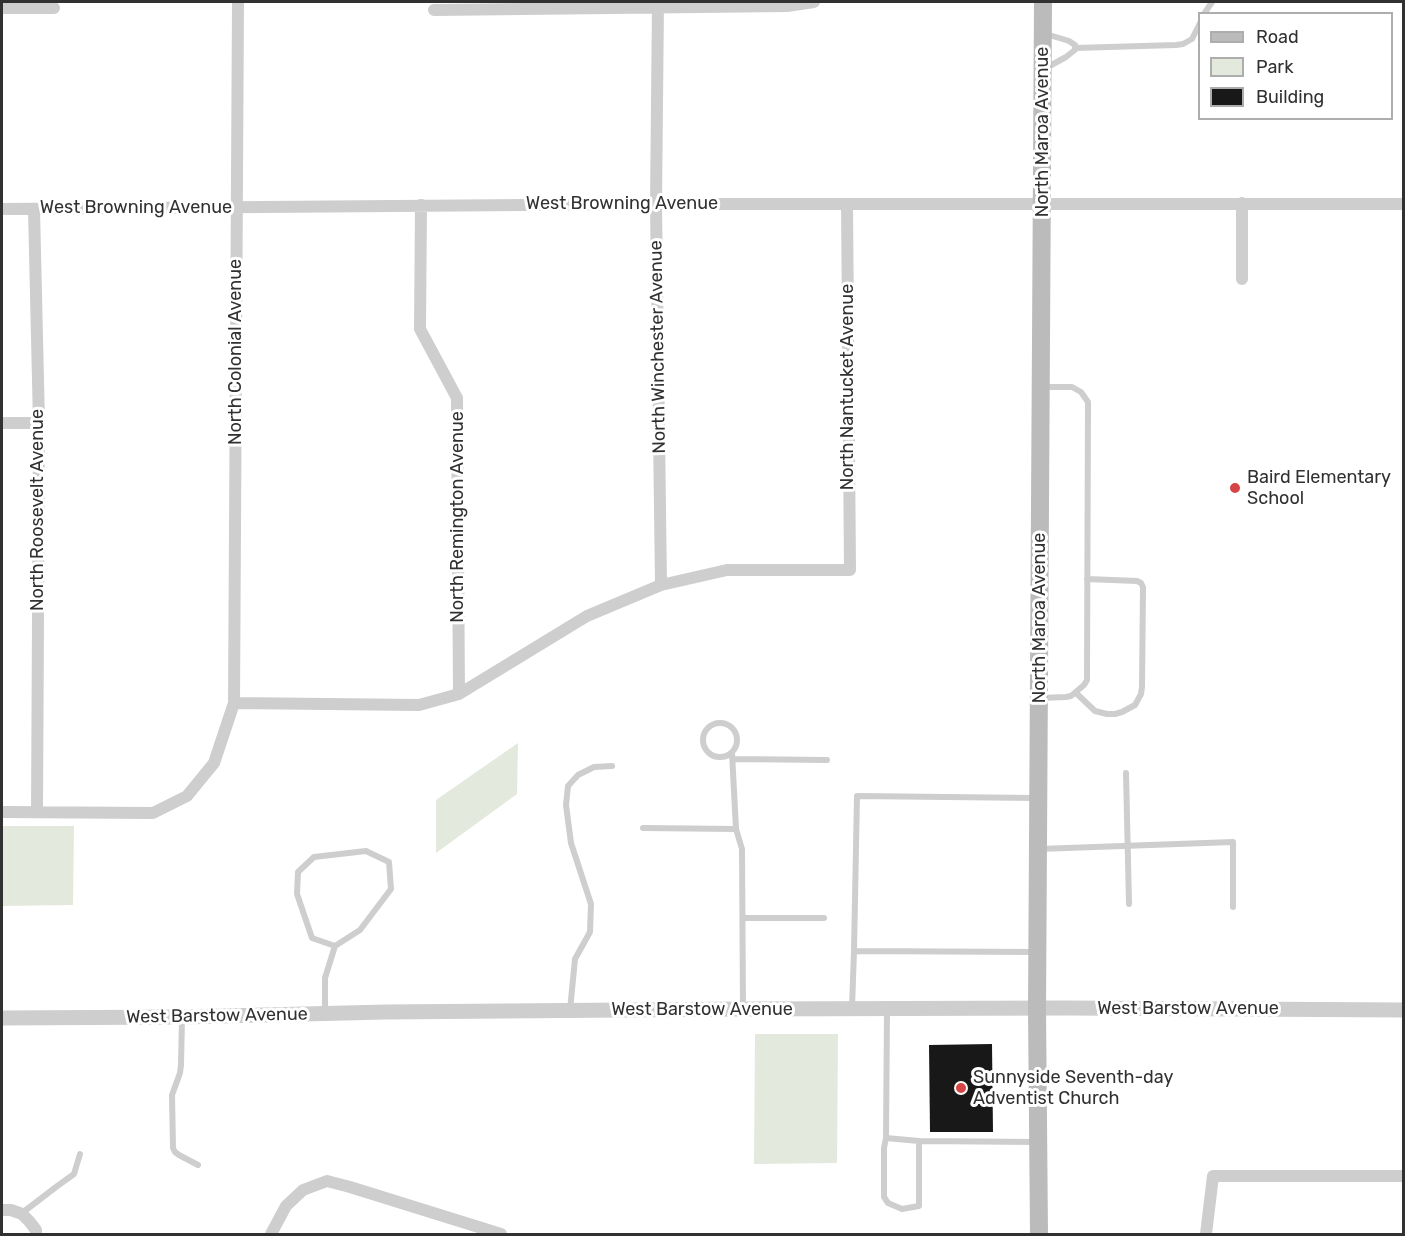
<!DOCTYPE html>
<html>
<head>
<meta charset="utf-8">
<style>
  body { margin:0 }
  #map { position:relative; width:1405px; height:1236px; overflow:hidden; background:#fff; font-family:Rubik,sans-serif }
  canvas { display:block }
  .frame { position:absolute; inset:0; border:3px solid #313131; pointer-events:none }
  .legend { position:absolute; left:1198px; top:12px; width:195px; height:108px; box-sizing:border-box; background:#fff; border:2px solid #adadad; margin:0; padding:8px 10px; list-style:none; font-size:18px; color:#313131 }
  .legend li { display:flex; align-items:center; gap:12px; height:30px }
  .legend b { width:30px; border:2px solid #adadad }
</style>
</head>
<body>
<div id="map">
<canvas width="1405" height="1236"></canvas>
<div class="frame"></div>
<ul class="legend">
<li><b style="height:8px;background:#bbb"></b>Road</li>
<li><b style="height:16px;background:#e3e9dd"></b>Park</li>
<li><b style="height:16px;background:#181818"></b>Building</li>
</ul>
</div>
<script>
const context = document.querySelector('canvas').getContext('2d');
context.lineJoin = 'round';
function fill(path, color) { context.fillStyle = color; context.fill(path, 'evenodd'); }
const shape = rows => new Path2D(rows.map(r => 'M' + r).join(''));
function stroke(path, color, width, dash) { context.strokeStyle = color; context.lineWidth = width; context.lineCap = dash ? 'butt' : 'round'; context.setLineDash(dash || []); context.stroke(path); }
function write(font, color, halo, rows, align = 'center') {
  context.font = font + ' Rubik,sans-serif'; context.lineWidth = 6; context.setLineDash([]); context.textBaseline = 'middle'; context.strokeStyle = halo; context.fillStyle = color; for (const [text, x, y, turn = 0] of rows) {
    context.save(); context.translate(x, y); context.rotate((+turn || 0) * Math.PI / 180); context.textAlign = isNaN(turn) ? turn : align; if (halo) context.strokeText(text, 0, 0); context.fillText(text, 0, 0); context.restore();
  }
}
fill(shape([
  [518,743,517,794,436,853,436,800],
  [2,826,74,826,73,905,2,906],
  [755,1034,838,1034,837,1163,754,1164]
]), '#e3e9dd');
fill(shape([
  [992,1044,993,1132,930,1132,929,1045]
]), '#181818');
stroke(shape([
  [1204,14,1212,2],
  [1046,34,1069,41,1075,45,1076,49,1066,57,1046,68],
  [1075,48,1176,45,1183,44,1192,39,1200,23],
  [1076,693,1095,711,1107,714,1115,714,1122,712,1135,705,1141,694,1142,687,1143,587,1141,583,1137,581,1087,579],
  [1040,698,1066,697,1071,696,1084,685,1087,680,1087,674,1088,402,1081,392,1072,387,1044,387],
  '703 740a17 17 0 1 1 34 0a17 17 0 1 1-34 0Z',
  [732,753,736,829,742,849,743,1009],
  [733,759,827,760],
  [1126,773,1129,904],
  [643,828,736,829],
  [1039,849,1233,842,1233,907],
  [366,851,389,862,391,889,360,930,335,946,312,938,297,894,298,872,314,857,366,851],
  [743,918,824,918],
  [1035,952,854,951,857,796,1035,798],
  [852,1008,854,951],
  [570,1010,575,959,590,932,591,904,571,843,566,805,568,786,578,775,594,767,612,766],
  [325,1013,325,978,335,946],
  [182,1018,181,1065,180,1073,172,1095,173,1148,175,1152,179,1155,198,1165],
  [886,1138,919,1141,919,1206,902,1209,888,1203,884,1197,884,1148,886,1138,887,1010],
  [919,1141,1037,1142],
  [22,1213,56,1187,74,1174,80,1154]
]), '#cecece', 6);
stroke(shape([
  [658,2,656,204,661,585],
  [2,8,54,8],
  [434,10,787,6,814,2],
  [1242,203,1242,279],
  [421,205,420,329,457,398,459,694],
  [2,209,656,204,1404,204],
  [34,209,39,423,37,812],
  [2,423,39,423],
  [234,703,419,705,459,694,587,616,661,585,727,570,850,570,847,204],
  [2,812,153,813,187,796,214,763,234,703,238,2],
  [2,1210,11,1210,22,1214,29,1221,36,1230,36,1234],
  [271,1234,286,1206,303,1190,327,1181,350,1187,501,1234],
  [1206,1234,1213,1176,1404,1176]
]), '#cecece', 12);
stroke(shape([
  [2,1018,182,1017,386,1012,743,1009,1066,1008,1404,1010]
]), '#cecece', 15);
stroke(shape([
  [1039,1234,1037,1008,1043,2]
]), '#bbb', 18);
for (const [x, y, r, color] of [
  [1235,488,6,"#d64445"],
  [961,1088,6,"#d64445"]
]) { const dot = new Path2D(); dot.arc(x, y, r, 0, 2 * Math.PI); context.fillStyle = color; context.fill(dot); stroke(dot, '#fff', 2); }
write('18px', '#313131', '#fff', [
  ["North Maroa Avenue",1043,132,-90],
  ["West Browning Avenue",622,204],
  ["West Browning Avenue",136,208],
  ["North Winchester Avenue",658,347,-91],
  ["North Colonial Avenue",236,352,-90],
  ["North Nantucket Avenue",848,387,-90],
  ["North Roosevelt Avenue",38,510,-90],
  ["North Remington Avenue",458,517,-90],
  ["North Maroa Avenue",1040,618,-90],
  ["West Barstow Avenue",1188,1009],
  ["West Barstow Avenue",702,1010],
  ["West Barstow Avenue",217,1016,-1]
]);
write('18px', '#313131', '#fff', [
  ["Baird Elementary",1247,478],
  ["School",1247,499],
  ["Sunnyside Seventh-day",973,1078],
  ["Adventist Church",973,1099]
], 'left');
</script>
</body>
</html>
